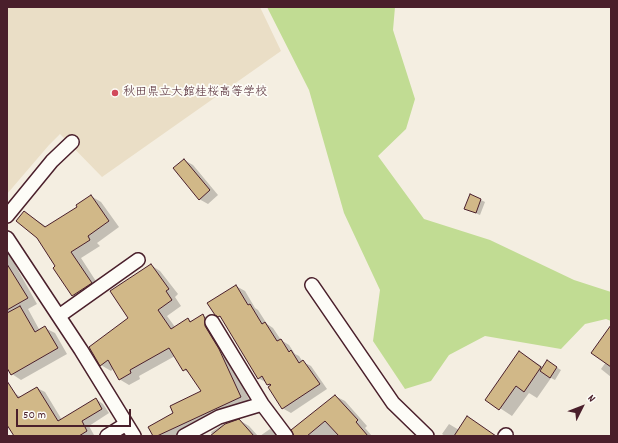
<!DOCTYPE html>
<html>
<head>
<meta charset="utf-8">
<style>
  body { margin:0 }
  #map { position:relative; width:618px; height:443px; overflow:hidden; background:#f4eee1; font-family:Dekko,sans-serif }
  canvas { display:block }
  .frame { position:absolute; inset:0; border:8px solid #4a1f2b; pointer-events:none }
  .north { position:absolute; left:562px; top:387px; width:40px; height:40px; -webkit-text-stroke:3px #fdfcf7; paint-order:stroke; rotate:48deg; font-size:11px; font-weight:700; line-height:16px; text-align:center; color:#4a1f2b }
  .north::after { content:''; display:block; margin:auto; width:14px; height:18px; background:#4a1f2b; clip-path:polygon(50% 0,100% 100%,50% 72%,0 100%) }
  .scale { position:absolute; left:16px; top:409px; width:115px; height:18px; box-sizing:border-box; border:2px solid #4a1f2b; border-top:0; padding-left:5px; font-size:12px; line-height:14px; white-space:nowrap; color:#4a1f2b; -webkit-text-stroke:3px #fdfcf7; paint-order:stroke }
</style>
</head>
<body>
<div id="map">
<canvas width="618" height="443"></canvas>
<div class="frame"></div>
<div class="north">N</div>
<div class="scale">50 m</div>
</div>
<script>
const context = document.querySelector('canvas').getContext('2d');
context.lineJoin = 'round';
function fill(path, color) { context.fillStyle = color; context.fill(path, 'evenodd'); }
const shape = rows => new Path2D(rows.map(r => 'M' + r).join(''));
function stroke(path, color, width, dash) { context.strokeStyle = color; context.lineWidth = width; context.lineCap = dash ? 'butt' : 'round'; context.setLineDash(dash || []); context.stroke(path); }
function write(font, color, halo, rows, align = 'center') {
  context.font = font + ' Dekko,"Klee One",sans-serif'; context.lineWidth = 3.5; context.setLineDash([]); context.textBaseline = 'middle'; context.strokeStyle = halo; context.fillStyle = color; for (const [text, x, y, turn = 0] of rows) {
    context.save(); context.translate(x, y); context.rotate((+turn || 0) * Math.PI / 180); context.textAlign = isNaN(turn) ? turn : align; if (halo) context.strokeText(text, 0, 0); context.fillText(text, 0, 0); context.restore();
  }
}
fill(shape([
  [7,7,260,7,281,51,102,177,60,134,49,145,7,194]
]), '#eadec6');
fill(shape([
  [267,7,395,7,393,30,415,99,406,129,378,156,424,219,490,240,574,280,611,292,611,321,606,319,585,324,561,349,485,336,449,355,431,381,405,389,373,341,380,290,344,213,309,90]
]), '#c1dc93');
fill(shape([
  [184,160,193,165,218,195,208,204,199,199],
  [91,196,101,202,119,227,97,243,100,246,81,258,101,289,83,301,73,295,24,212,47,227,79,207],
  [481,200,485,202,480,215,470,211],
  [7,252,9,254,37,304,28,309,40,331,45,328,55,333,67,354,21,380,12,374,7,366],
  [151,265,160,271,178,294,175,297,181,306,167,316,175,327,188,319,192,322,203,315,212,321,252,406,210,420,176,436,154,436,175,414,202,392,190,373,184,370,175,356,139,376,140,379,129,385,119,379,113,369,111,371,101,365,90,348,130,318],
  [236,286,245,291,255,308,258,310,267,324,273,328,281,340,289,345,295,354,299,356,303,362,311,366,327,389,291,413,282,408,267,383,258,378,223,319,215,314],
  [611,340,611,377,601,369,606,362],
  [519,352,543,367,551,364,561,370,555,380,551,378,537,398,529,393,512,416,486,399],
  [37,388,45,392,62,420,96,399,103,404,109,413,89,426,94,435,93,436,14,436,7,424,7,397,14,393,21,397],
  [335,396,345,401,367,426,365,428,372,436,295,436],
  [239,420,249,426,258,436,210,436,212,435,211,432,222,425],
  [449,424,459,430,494,436,445,436,442,434],
  [270,429,279,434,281,436,260,436]
]), '#0003');
const building = shape([
  [184,159,210,190,199,200,173,168,184,159],
  [470,194,481,199,476,213,464,209,470,194],
  [91,195,109,221,88,236,90,240,71,252,92,283,72,296,53,268,55,266,37,238,16,221,24,211,45,227,77,207,76,205,91,195],
  [7,264,28,298,7,310,7,264],
  [151,264,169,289,166,291,172,300,158,310,171,329,188,318,190,322,203,314,205,319,205,326,219,349,241,397,157,436,153,436,148,427,173,413,170,406,201,391,186,369,183,371,169,348,130,370,131,373,119,380,108,360,100,366,89,347,128,318,110,291,151,264],
  [236,285,248,305,250,304,262,324,265,322,277,341,281,339,289,352,291,350,299,363,303,360,320,384,282,409,268,387,271,385,270,384,267,385,262,376,258,379,220,316,218,317,215,315,207,303,236,285],
  [20,306,35,332,45,326,58,348,11,375,7,368,7,313,20,306],
  [611,325,611,367,591,353,611,325],
  [519,351,541,367,524,392,516,386,499,410,485,400,519,351],
  [547,360,557,367,550,378,540,371,547,360],
  [7,381,18,398,37,387,58,421,96,398,102,409,82,421,87,431,79,436,14,436,7,425,7,381],
  [335,395,358,420,356,422,368,436,339,436,325,421,307,436,294,436,291,430,335,395],
  [467,416,496,436,454,436,467,416],
  [239,419,254,436,210,436,225,424,239,419]
]);
fill(building, '#d1b888');
stroke(building, '#4a1f2b', 1);
const minor = shape([
  [7,216,52,161,72,142],
  [7,238,81,350,134,436],
  [312,285,393,403,427,436],
  [59,316,138,260],
  [212,322,262,404,286,436],
  [107,436,126,424],
  [184,436,219,417,262,404],
  [505,436,506,435]
]);
stroke(minor, '#4a1f2b', 16);
stroke(minor, '#fdfcf7', 13);
for (const [x, y, r, color] of [
  [115,93,4,"#d1495b"]
]) { const dot = new Path2D(); dot.arc(x, y, r, 0, 2 * Math.PI); context.fillStyle = color; context.fill(dot); stroke(dot, '#fdfcf7', 1.5); }
write('12px', '#4a1f2b', '#fdfcf7', [
  ["秋田県立大館桂桜高等学校",123,93]
], 'left');
</script>
</body>
</html>
